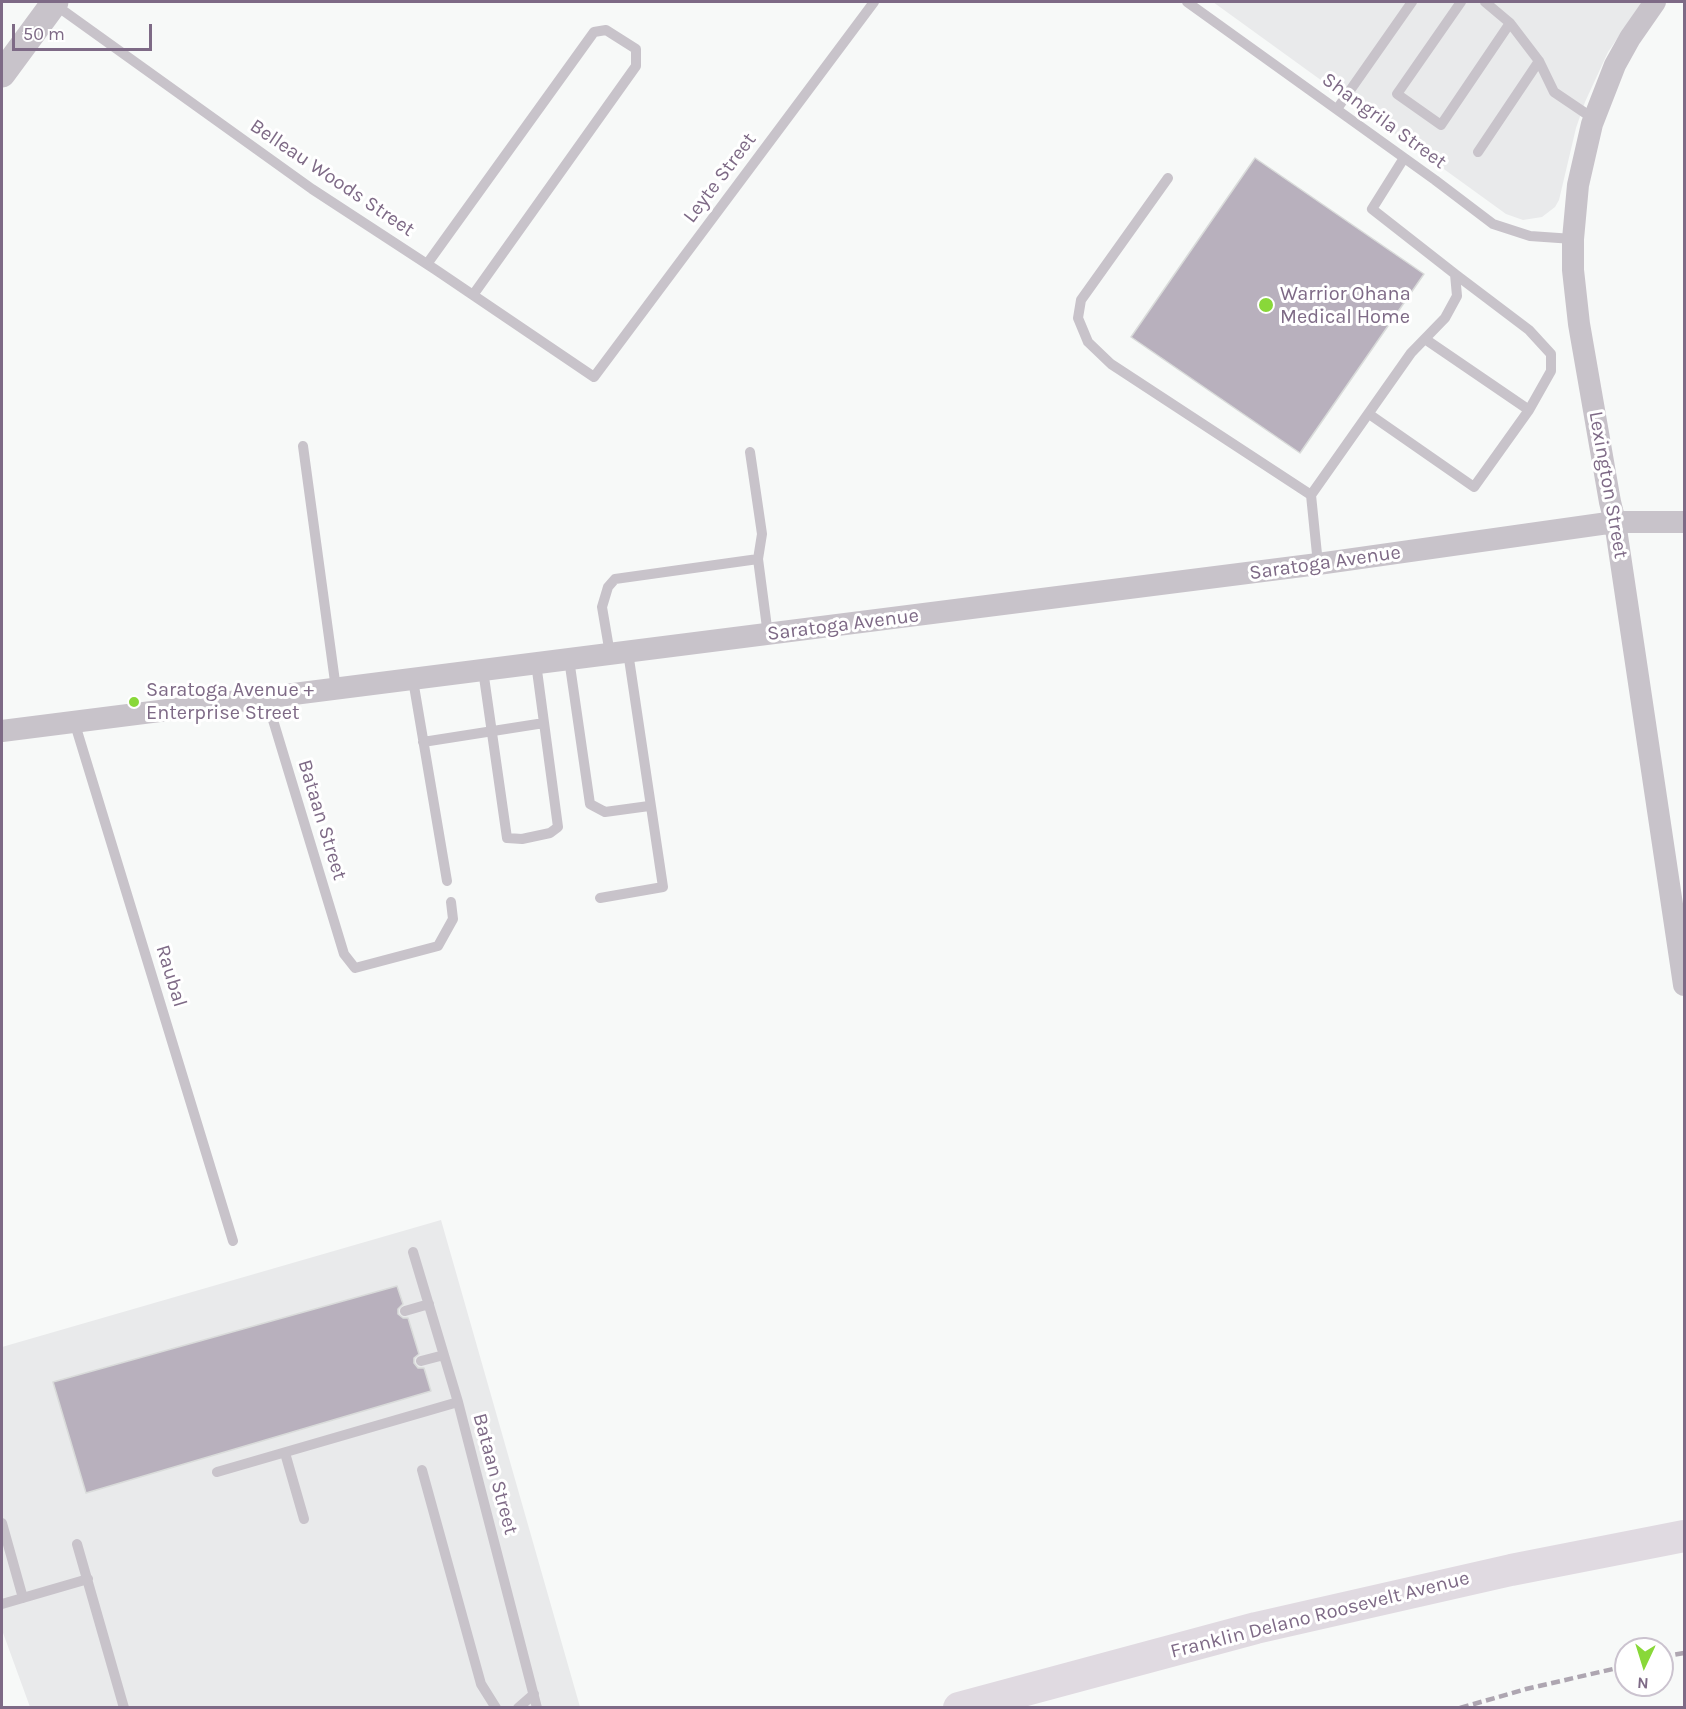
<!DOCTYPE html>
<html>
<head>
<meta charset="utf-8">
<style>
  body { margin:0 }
  #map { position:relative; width:1686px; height:1709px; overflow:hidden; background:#f7f9f8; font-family:Karla,sans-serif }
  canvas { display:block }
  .frame { position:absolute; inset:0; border:3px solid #7e6a86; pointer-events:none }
  .north { position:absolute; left:1614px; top:1637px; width:60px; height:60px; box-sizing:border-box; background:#fff; border:2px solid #cbc3cf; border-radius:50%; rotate:184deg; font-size:16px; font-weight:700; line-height:24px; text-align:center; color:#7e6a86 }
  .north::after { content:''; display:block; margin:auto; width:21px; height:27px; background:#89d839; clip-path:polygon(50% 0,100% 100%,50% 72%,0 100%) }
  .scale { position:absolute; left:12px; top:24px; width:140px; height:27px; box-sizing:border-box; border:3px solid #7e6a86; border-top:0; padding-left:8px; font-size:18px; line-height:21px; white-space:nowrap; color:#7e6a86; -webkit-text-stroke:4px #fff; paint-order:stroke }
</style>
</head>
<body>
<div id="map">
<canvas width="1686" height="1709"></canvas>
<div class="frame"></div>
<div class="north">N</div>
<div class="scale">50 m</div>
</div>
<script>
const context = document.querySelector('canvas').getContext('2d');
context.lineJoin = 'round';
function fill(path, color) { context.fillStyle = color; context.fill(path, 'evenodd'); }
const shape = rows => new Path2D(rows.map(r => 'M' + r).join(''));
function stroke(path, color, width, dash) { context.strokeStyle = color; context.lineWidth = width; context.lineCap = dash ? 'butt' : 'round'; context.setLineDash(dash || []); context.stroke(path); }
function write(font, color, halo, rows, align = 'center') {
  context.font = font + ' Karla,sans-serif'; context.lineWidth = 6; context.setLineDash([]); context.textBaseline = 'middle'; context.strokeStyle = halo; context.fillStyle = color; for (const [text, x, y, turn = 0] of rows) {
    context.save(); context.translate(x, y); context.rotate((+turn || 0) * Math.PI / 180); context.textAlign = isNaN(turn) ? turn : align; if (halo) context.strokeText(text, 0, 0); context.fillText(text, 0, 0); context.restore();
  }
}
fill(shape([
  [1213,2,1642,2,1608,52,1585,102,1576,128,1559,200,1555,207,1542,217,1523,220,1506,214],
  [441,1220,580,1707,30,1707,2,1630,2,1347]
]), '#e9eaeb');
const building = shape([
  [1255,158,1424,274,1300,453,1131,337,1255,158],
  [397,1286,403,1304,398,1309,398,1314,403,1318,408,1318,419,1354,414,1358,414,1363,418,1368,424,1368,431,1391,86,1493,53,1382,397,1286]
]);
fill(building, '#b8b0bd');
stroke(building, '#d9dbda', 1.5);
stroke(shape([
  [1187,2,1435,180,1493,224,1530,236,1573,239],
  [1461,2,1397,94,1441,125,1510,23],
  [1485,2,1510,23,1539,61,1554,92,1594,119],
  [54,4,312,189,436,270,594,377,874,2],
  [1337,109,1412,2],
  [1478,152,1539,61],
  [1168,178,1081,300,1078,318,1088,342,1111,364,1311,495,1318,564],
  [427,264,594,32,606,30,636,49,636,66,473,295],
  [1425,339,1529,410],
  [1369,414,1474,487,1529,410,1551,371,1551,354,1529,330,1455,274],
  [303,446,336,689],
  [750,452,762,534,758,559],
  [1311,495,1411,353,1445,318,1457,296,1455,274,1372,209,1404,158],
  [610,654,602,607,608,587,615,579,758,559,768,635],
  [569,659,590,804,605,812,649,806],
  [483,670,507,838,522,839,550,833,558,827,536,663],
  [413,680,447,881],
  [266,697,344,954,355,968,438,946,453,919,451,902],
  [74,721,233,1241],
  [423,742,544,723],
  [600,898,663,887,628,652],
  [413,1252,458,1402,537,1708],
  [405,1311,429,1304],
  [421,1361,444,1355],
  [285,1453,304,1519],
  [422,1470,481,1684,496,1708],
  [217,1472,458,1402],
  [2,1523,23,1598],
  [77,1544,124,1708],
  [2,1604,88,1579],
  [518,1708,534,1694]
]), '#c8c3ca', 10);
stroke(shape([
  [1655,2,1630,38,1615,65,1592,124,1578,185,1573,239,1573,270,1579,324,1610,502,1615,522,1684,985],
  [2,731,1318,564,1615,522,1684,522]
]), '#c8c3ca', 22);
stroke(shape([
  [2,74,55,2]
]), '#c8c3ca', 27);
stroke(shape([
  [959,1708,1256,1628,1511,1570,1684,1536]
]), '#e0dae1', 32);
stroke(shape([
  [1662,1657,1684,1653],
  [1460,1708,1526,1689,1626,1666]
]), '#aea6b1', 4.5, [9, 4.5]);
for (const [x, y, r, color] of [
  [1266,305,8,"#89d839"],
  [134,702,6,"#89d839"]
]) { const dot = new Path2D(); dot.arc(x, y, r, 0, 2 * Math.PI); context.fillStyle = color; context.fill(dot); stroke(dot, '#fff', 2); }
write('20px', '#7e6a86', '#fff', [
  ["Shangrila Street",1384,121,36],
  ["Belleau Woods Street",332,178,34],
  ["Leyte Street",720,178,-53],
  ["Lexington Street",1608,485,80],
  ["Saratoga Avenue",1325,563,-8],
  ["Saratoga Avenue",843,625,-7],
  ["Bataan Street",322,820,73],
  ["Raubal",171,976,73],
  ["Bataan Street",495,1474,75],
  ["Franklin Delano Roosevelt Avenue",1320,1615,-14]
]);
write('20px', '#7e6a86', '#fff', [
  ["Warrior Ohana",1280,294],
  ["Medical Home",1280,317],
  ["Saratoga Avenue +",146,690],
  ["Enterprise Street",146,713]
], 'left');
</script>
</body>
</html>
